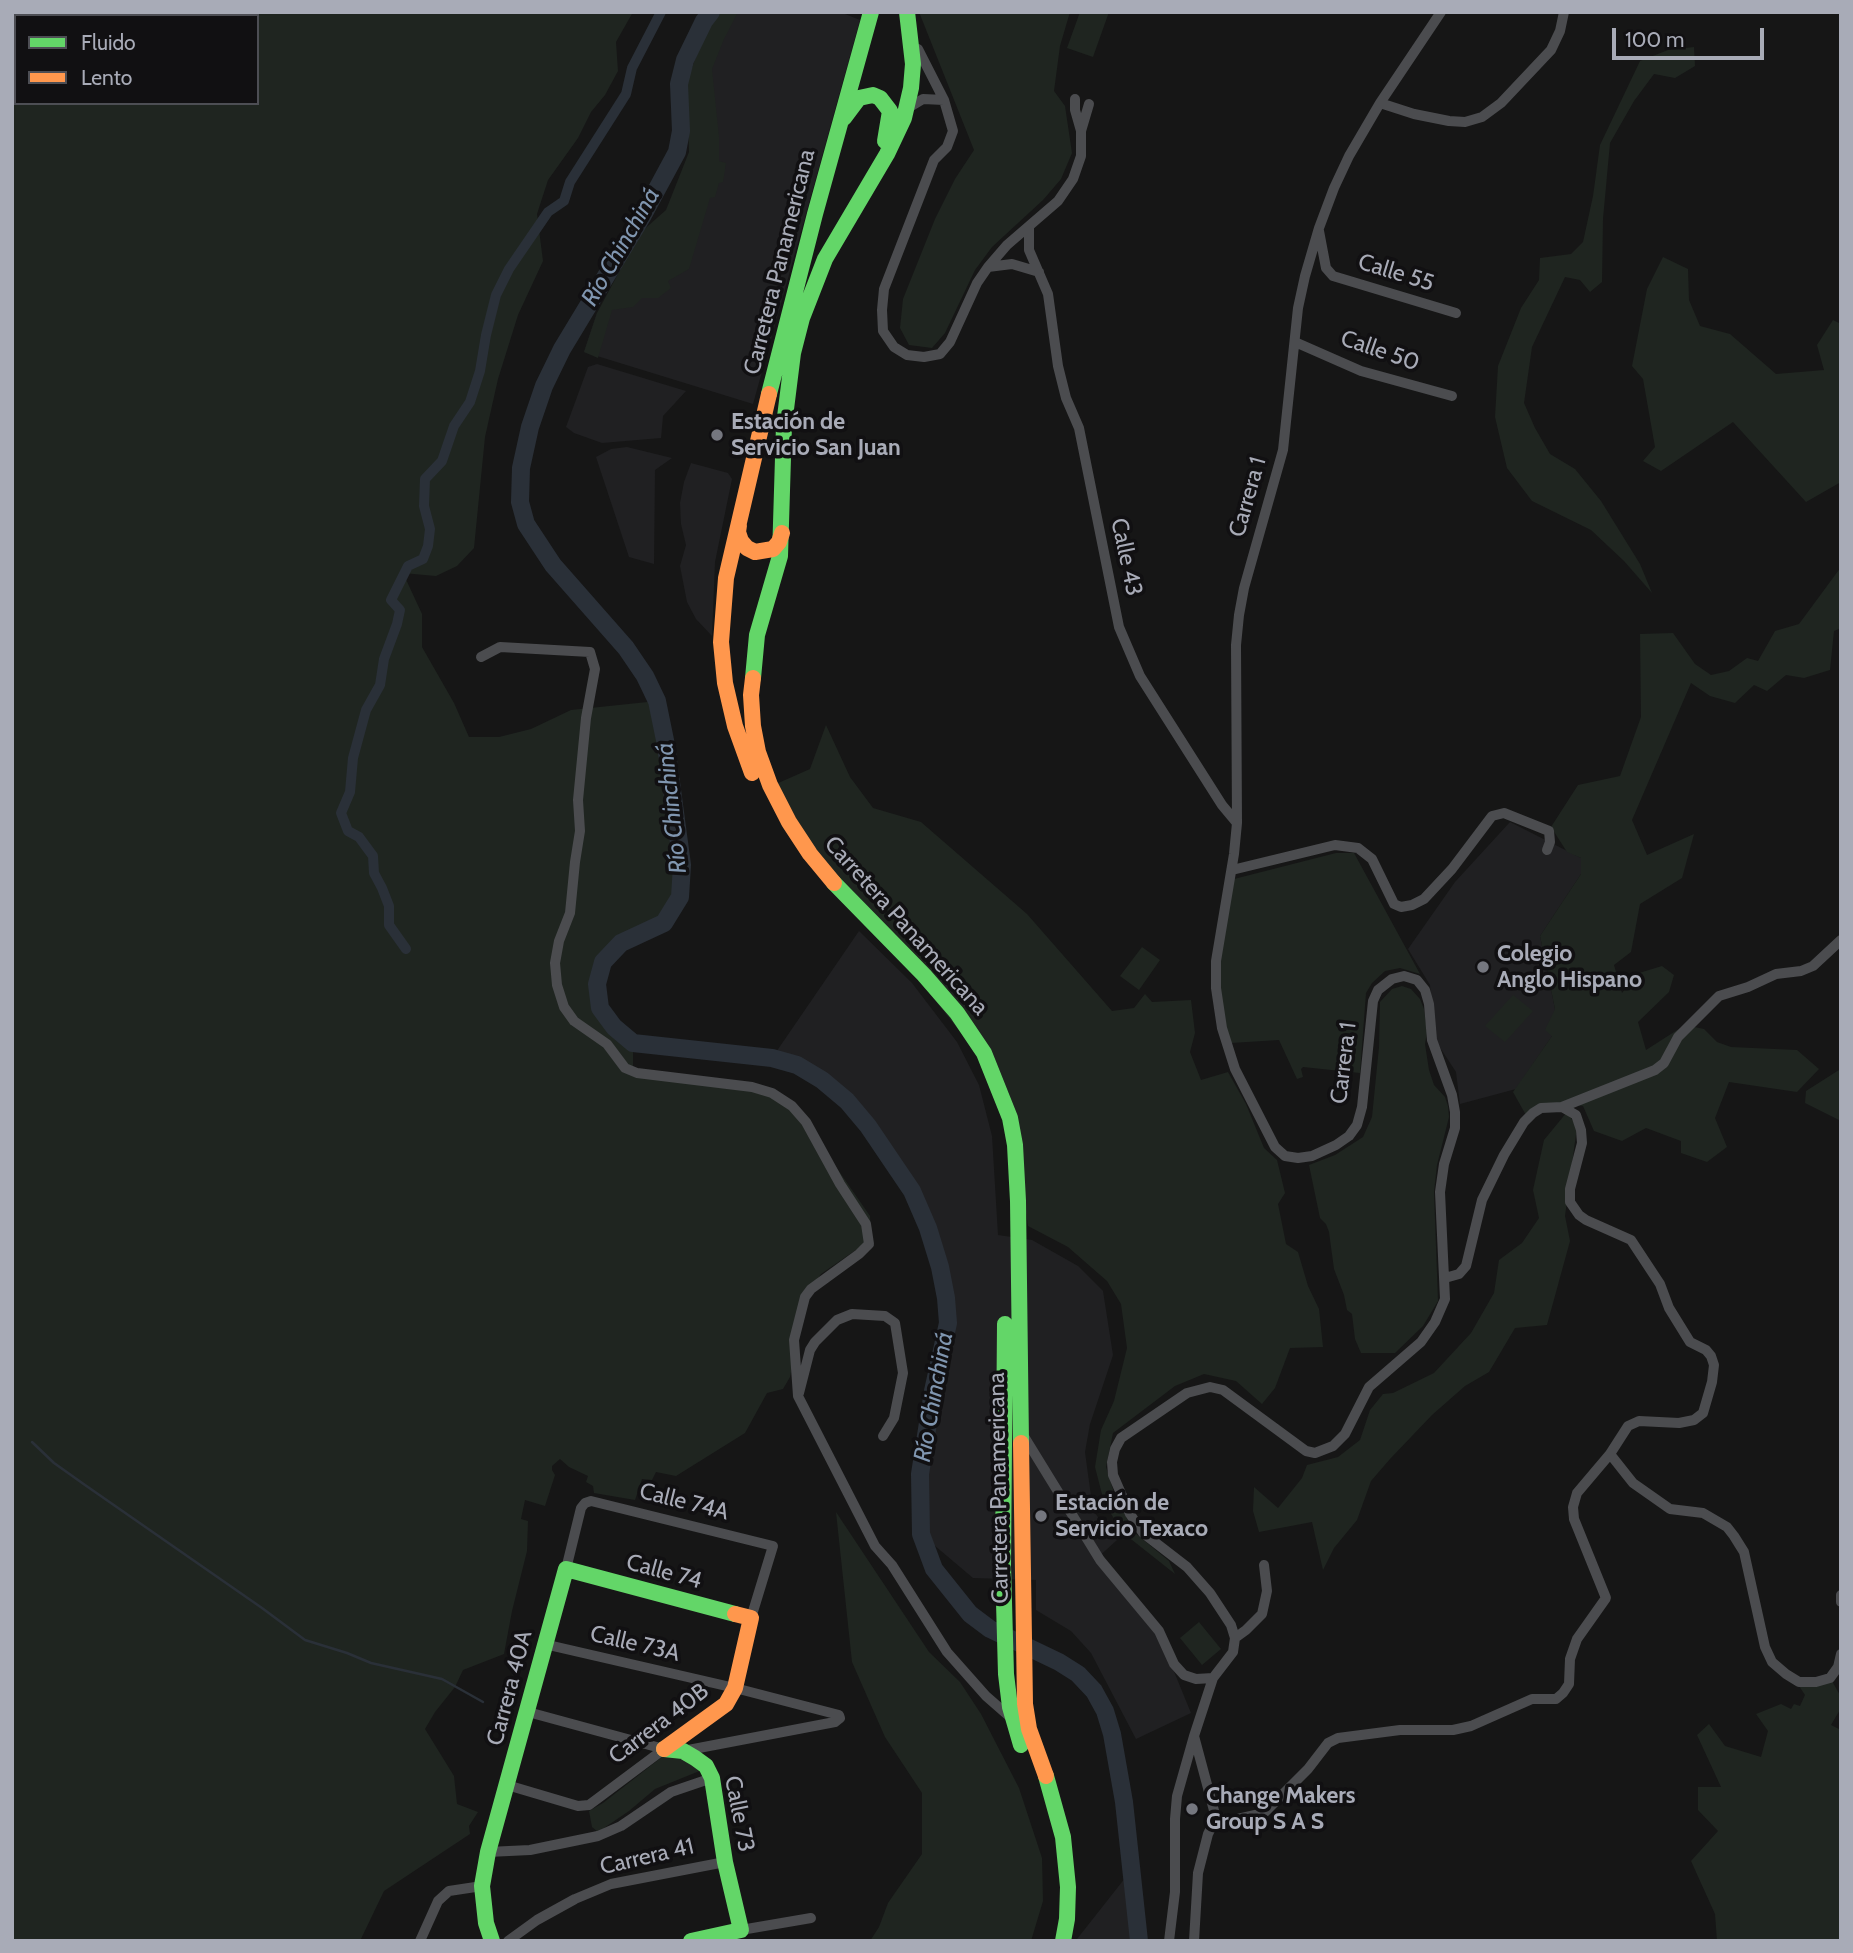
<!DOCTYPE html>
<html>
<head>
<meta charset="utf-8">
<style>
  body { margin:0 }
  #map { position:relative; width:1853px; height:1953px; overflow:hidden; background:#161616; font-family:Cabin,sans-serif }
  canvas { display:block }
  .frame { position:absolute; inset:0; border:14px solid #a8abb7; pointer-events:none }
  .legend { position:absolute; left:14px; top:14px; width:245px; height:91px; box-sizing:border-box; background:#111012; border:2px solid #4d4e54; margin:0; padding:9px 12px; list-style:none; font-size:21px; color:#a8abb7 }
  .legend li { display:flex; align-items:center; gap:14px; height:35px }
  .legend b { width:35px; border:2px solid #4d4e54 }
  .scale { position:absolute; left:1612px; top:28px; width:152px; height:32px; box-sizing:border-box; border:4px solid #a8abb7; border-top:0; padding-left:9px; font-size:21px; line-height:24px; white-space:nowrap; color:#a8abb7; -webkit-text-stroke:5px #111012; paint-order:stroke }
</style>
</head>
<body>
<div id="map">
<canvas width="1853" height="1953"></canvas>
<div class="frame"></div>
<ul class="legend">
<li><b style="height:9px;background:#63d668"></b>Fluido</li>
<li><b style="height:9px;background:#ff974d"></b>Lento</li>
</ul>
<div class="scale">100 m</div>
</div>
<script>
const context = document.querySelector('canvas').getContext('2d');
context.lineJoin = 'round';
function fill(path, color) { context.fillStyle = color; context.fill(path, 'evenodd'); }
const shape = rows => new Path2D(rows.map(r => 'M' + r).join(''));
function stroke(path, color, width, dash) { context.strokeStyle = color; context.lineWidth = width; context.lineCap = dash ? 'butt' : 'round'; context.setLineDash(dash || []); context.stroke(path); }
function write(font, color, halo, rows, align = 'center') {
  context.font = font + ' Cabin,sans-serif'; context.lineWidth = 7; context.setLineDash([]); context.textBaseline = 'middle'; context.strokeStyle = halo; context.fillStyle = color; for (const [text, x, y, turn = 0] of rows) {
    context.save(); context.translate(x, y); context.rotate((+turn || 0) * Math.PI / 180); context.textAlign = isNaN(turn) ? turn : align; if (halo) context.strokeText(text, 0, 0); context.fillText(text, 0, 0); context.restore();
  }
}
fill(shape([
  [731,12,840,12,860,20,753,404,584,352,597,313,663,268,682,235,703,71],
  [597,364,686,391,663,416,661,438,602,443,574,433,566,427,588,367],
  [627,447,672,458,655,470,654,564,629,557,596,457,611,449],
  [691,463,728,473,732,479,715,562,712,636,696,619,687,602,680,566,686,545,681,524,680,503,684,482],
  [1510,822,1581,858,1581,874,1540,936,1555,1009,1552,1036,1516,1089,1460,1104,1456,1072,1435,1040,1430,985,1408,949,1455,882],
  [859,931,912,983,957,1042,979,1085,992,1136,998,1235,1032,1240,1078,1266,1103,1291,1113,1355,1090,1424,1085,1452,1093,1511,1117,1540,1095,1560,1159,1635,1191,1713,1136,1739,1091,1653,1071,1631,1036,1610,1036,1580,973,1578,921,1534,920,1474,933,1391,948,1323,946,1298,940,1267,928,1228,912,1191,868,1126,847,1101,822,1080,797,1065,772,1058],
  [1133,1868,1139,1941,1076,1941,1077,1939]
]), '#202022');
fill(shape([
  [12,12,633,12,616,42,618,71,605,95,591,112,578,138,548,180,537,214,543,261,518,315,498,379,485,437,474,548,457,566,436,576,403,573,422,614,422,647,454,703,469,737,499,737,531,729,571,710,657,701,666,745,682,865,680,897,664,923,621,943,603,962,597,984,600,1008,614,1027,633,1043,633,1072,761,1086,796,1109,870,1216,871,1233,866,1243,821,1274,806,1296,790,1377,783,1389,767,1393,745,1433,676,1476,656,1472,652,1480,642,1479,635,1500,594,1493,593,1486,586,1482,588,1476,569,1467,560,1459,552,1466,552,1470,555,1475,545,1506,525,1500,521,1519,528,1521,527,1551,512,1611,504,1654,463,1670,455,1687,435,1712,425,1729,454,1776,457,1804,478,1812,469,1826,470,1834,384,1891,360,1941,12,1941],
  [16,16,257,16,257,103,16,103],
  [721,12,738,12,724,39,712,69,719,137,719,161,726,163,723,182,719,183,715,197,710,198,689,269,668,281,671,288,658,298,642,298,633,307,612,310,598,358,584,352,597,313,640,233,666,210,689,152,687,82,703,36],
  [919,12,1070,12,1060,46,1054,91,1065,106,1072,153,1061,179,1043,200,992,247,975,270,945,333,932,348,909,345,900,328,903,299,935,219,955,179,974,150],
  [1080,12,1109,12,1093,57,1067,48],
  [1694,47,1695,66,1675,78,1654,74,1634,101,1610,143,1603,219,1602,282,1590,292,1580,280,1565,277,1532,347,1524,403,1535,428,1550,454,1575,469,1601,501,1640,564,1652,593,1624,561,1591,530,1532,501,1507,468,1495,417,1498,366,1521,308,1539,280,1540,258,1571,254,1583,242,1593,196,1600,145,1640,61,1668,50],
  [1663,257,1688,269,1689,300,1700,326,1730,334,1776,374,1824,370,1817,345,1833,320,1841,324,1841,482,1806,502,1733,422,1661,471,1643,461,1655,447,1643,379,1632,366,1647,289],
  [1841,567,1841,628,1834,631,1830,670,1804,678,1786,675,1767,691,1754,685,1735,703,1710,696,1691,683,1632,820,1647,855,1694,834,1682,878,1640,904,1631,952,1614,965,1622,993,1639,973,1662,966,1674,975,1669,992,1638,1022,1646,1050,1685,1025,1704,1029,1717,1042,1731,1047,1797,1050,1819,1069,1797,1092,1729,1082,1715,1118,1727,1147,1707,1162,1681,1153,1681,1141,1646,1128,1622,1141,1594,1131,1583,1106,1566,1103,1527,1117,1513,1092,1552,1036,1545,1030,1555,1009,1540,936,1581,874,1581,858,1567,852,1551,827,1578,785,1620,776,1641,717,1640,634,1673,633,1695,664,1711,675,1729,671,1747,658,1758,661,1775,631,1799,624],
  [826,725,850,777,873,808,921,822,1027,914,1112,1011,1134,1008,1145,994,1152,1002,1191,1000,1195,1033,1190,1052,1201,1080,1228,1072,1246,1104,1264,1148,1277,1160,1285,1193,1278,1204,1286,1244,1298,1252,1308,1286,1319,1309,1323,1347,1290,1348,1275,1388,1262,1404,1236,1381,1204,1374,1175,1386,1113,1433,1106,1467,1116,1499,1135,1533,1169,1561,1175,1574,1122,1532,1104,1502,1095,1467,1101,1430,1114,1401,1127,1348,1121,1304,1107,1281,1068,1247,1028,1226,1009,1093,815,850,776,784,810,769],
  [1336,853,1354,853,1420,974,1400,968,1385,971,1372,983,1366,993,1360,1073,1303,1067,1301,1069,1303,1077,1297,1079,1279,1040,1231,1043,1226,1027,1220,988,1220,961,1234,879],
  [1142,947,1160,960,1139,990,1120,976],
  [1402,986,1411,989,1420,999,1424,1009,1427,1032,1425,1044,1429,1070,1434,1085,1445,1097,1448,1106,1449,1117,1437,1165,1434,1192,1438,1301,1423,1326,1395,1353,1361,1353,1355,1339,1352,1314,1347,1310,1344,1295,1334,1269,1329,1232,1326,1224,1320,1218,1309,1165,1335,1155,1363,1137,1372,1117,1379,1047,1380,1002,1392,989],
  [1513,995,1533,1011,1505,1042,1485,1026],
  [1839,1070,1841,1071,1841,1121,1805,1103,1806,1091],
  [1567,1112,1577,1127,1565,1216,1570,1241,1547,1325,1515,1328,1489,1372,1465,1386,1432,1415,1390,1459,1371,1481,1357,1520,1334,1548,1323,1570,1312,1522,1259,1532,1253,1511,1254,1487,1278,1508,1302,1478,1307,1465,1338,1457,1360,1440,1370,1410,1383,1394,1393,1393,1434,1373,1471,1333,1494,1293,1499,1260,1522,1243,1539,1218,1533,1190,1544,1140],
  [836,1512,929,1652,960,1682,981,1714,1019,1788,1042,1858,1043,1901,1031,1941,870,1941,879,1927,888,1903,922,1854,922,1793,885,1737,852,1662],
  [1199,1622,1221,1649,1202,1665,1180,1638],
  [1832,1681,1841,1697,1841,1708,1831,1725,1841,1730,1841,1941,1717,1941,1715,1914,1691,1861,1718,1831,1698,1810,1698,1787,1721,1787,1697,1735,1709,1724,1725,1746,1761,1757,1768,1731,1756,1714,1781,1704,1791,1709,1794,1704,1800,1706,1805,1695,1799,1686],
  [674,1752,702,1770,655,1789,629,1811,598,1832,592,1827,589,1811,603,1803,667,1753]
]), '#1f2520');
stroke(shape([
  [32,1442,54,1463,85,1485,262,1608,305,1640,347,1653,371,1663,442,1679,483,1702]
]), '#2a3038', 2.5);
stroke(shape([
  [406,949,389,925,389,906,382,888,374,873,373,856,359,837,348,831,341,813,350,792,353,758,366,710,380,685,384,659,397,624,400,610,391,600,408,566,423,559,428,546,430,529,424,506,425,479,442,461,454,426,470,402,480,371,486,335,496,295,509,269,548,212,564,201,570,182,626,94,632,68,661,12]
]), '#2a3038', 10);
stroke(shape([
  [711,12,704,21,685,60,679,84,681,131,677,152,643,215,562,349,544,386,530,427,521,468,520,502,526,524,553,565,626,648,645,676,657,701,666,745,682,865,680,897,664,923,621,943,603,962,597,984,600,1008,614,1027,633,1043,772,1058,797,1065,822,1080,847,1101,868,1126,912,1191,928,1228,940,1267,946,1298,948,1323,933,1391,920,1474,921,1534,934,1569,970,1614,990,1629,1059,1662,1078,1674,1094,1691,1105,1711,1112,1734,1124,1802,1139,1941]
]), '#2a3038', 18);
stroke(shape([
  [918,49,944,100,953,131,947,147,934,160,884,289,882,310,883,331,894,347,907,355,924,357,940,354,950,342,977,283,988,267,1007,245,1058,201,1073,179,1081,156,1081,131,1089,104],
  [1075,99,1075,110,1081,131],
  [1380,103,1414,114,1449,121,1465,122,1482,117,1501,103,1551,50,1560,31,1564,12],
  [908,108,923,99,944,100],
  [1029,226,1029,250,1048,294,1058,366,1066,398,1079,428,1119,627,1140,676,1222,805,1237,823],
  [1319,231,1326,268,1333,276,1456,313],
  [988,267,1012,264,1039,272],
  [1295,342,1361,371,1452,396],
  [481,657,500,647,590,652,595,669,586,718,578,800,580,831,575,862,570,913,559,941,555,963,557,985,564,1007,574,1021,607,1044,625,1068,637,1073,752,1087,772,1093,792,1106,806,1122,840,1184,866,1224,869,1244,859,1254,811,1289,805,1297,794,1340,798,1396,875,1546,892,1565,947,1652,986,1696,1010,1717],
  [1232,870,1335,845,1358,848,1372,859,1394,904,1401,907,1412,905,1424,899,1452,869,1492,816,1504,813,1549,831,1550,842,1547,850],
  [1445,1278,1459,1274,1466,1266,1482,1200,1504,1155,1524,1122,1533,1113,1541,1108,1562,1107,1655,1070,1664,1063,1678,1037,1719,996,1748,987,1776,974,1801,971,1813,966,1841,940],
  [799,1393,810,1350,815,1342,837,1320,852,1314,885,1316,895,1323,903,1373,894,1418,883,1436],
  [1025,1438,1100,1560,1159,1631,1174,1664,1184,1675,1196,1679,1213,1678],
  [1610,1454,1633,1483,1670,1509,1703,1513,1727,1527,1734,1536,1744,1552,1765,1647,1772,1662,1786,1674,1799,1682,1816,1682,1830,1678,1838,1667,1841,1654],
  [566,1569,581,1508,585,1503,591,1501,773,1546,751,1618],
  [1841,1595,1841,1602],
  [1235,1638,1246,1630,1262,1614,1267,1591,1264,1565],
  [544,1644,735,1688,839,1715,840,1718,835,1722,683,1751],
  [1213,1678,1233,1652,1235,1638,1231,1625,1210,1593,1187,1567,1143,1533,1130,1514,1113,1475,1112,1462,1115,1449,1121,1438,1187,1393,1210,1387,1223,1390,1306,1451,1315,1453,1333,1446,1345,1434,1369,1387,1421,1342,1435,1322,1445,1299,1440,1192,1444,1164,1455,1128,1455,1112,1452,1095,1432,1040,1429,1004,1425,990,1417,980,1404,976,1392,979,1378,990,1373,1001,1362,1107,1357,1125,1349,1136,1336,1145,1312,1156,1298,1158,1285,1156,1275,1147,1235,1069,1222,1028,1216,988,1216,961,1234,854,1237,823,1236,645,1239,615,1244,588,1283,450,1298,308,1305,276,1319,228,1334,188,1349,156,1380,103,1441,12],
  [528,1712,664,1749],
  [507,1785,578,1806,589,1805,664,1749],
  [1216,1818,1233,1820,1264,1813,1308,1769,1328,1743,1338,1738,1400,1730,1453,1730,1471,1726,1532,1699,1556,1699,1563,1693,1569,1684,1570,1659,1577,1639,1606,1598,1574,1519,1573,1507,1577,1493,1610,1454,1628,1426,1639,1421,1679,1423,1694,1420,1703,1413,1712,1382,1714,1365,1711,1356,1706,1350,1690,1342,1669,1308,1660,1284,1631,1240,1586,1220,1579,1215,1570,1202,1570,1189,1582,1143,1581,1130,1576,1115,1562,1107],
  [488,1852,530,1850,598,1836,621,1826,671,1792,712,1778],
  [741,1930,811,1918],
  [420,1941,438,1901,449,1891,482,1886],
  [508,1941,537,1920,575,1899,611,1884,725,1862],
  [1169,1941,1175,1892,1175,1819,1177,1796,1194,1736],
  [1194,1941,1198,1873,1208,1834,1216,1818,1194,1736,1213,1678]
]), '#4b4c4f', 10);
stroke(shape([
  [844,118,859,98,873,95,880,98,890,111,885,141],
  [769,394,815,214,871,12],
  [753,678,757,635,780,556,784,425,793,353,802,318,825,259,887,154,904,118,911,88,913,64,907,12],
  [834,883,924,975,957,1013,984,1053,1010,1118,1015,1145,1018,1201,1021,1443],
  [1005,1324,1003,1566,1006,1674,1010,1707,1021,1745],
  [664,1749,683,1751,695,1758,706,1766,712,1778,725,1862,741,1930,691,1941],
  [1046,1776,1063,1837,1068,1887,1067,1919,1063,1941],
  [492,1941,486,1923,482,1886,488,1852,566,1569,735,1614]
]), '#63d668', 16);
stroke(shape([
  [739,525,738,532,741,541,747,548,755,552,773,549,779,542,782,533],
  [753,678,751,695,753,726,758,752,770,785,789,822,810,854,834,883],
  [752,773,735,726,725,683,721,642,726,578,769,394],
  [1021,1443,1025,1704,1029,1729,1046,1776],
  [664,1749,726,1704,735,1688,751,1618,735,1614]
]), '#ff974d', 16);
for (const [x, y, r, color] of [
  [717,435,7,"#75777f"],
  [1483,967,7,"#75777f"],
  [1041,1516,7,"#75777f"],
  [1192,1809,7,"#75777f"]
]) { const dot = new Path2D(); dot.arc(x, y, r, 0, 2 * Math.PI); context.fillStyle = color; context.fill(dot); stroke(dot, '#111012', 2.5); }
write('23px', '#a8abb7', '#111012', [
  ["Carretera Panamericana",780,262,-76],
  ["Calle 55",1396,273,17],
  ["Calle 50",1380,351,19],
  ["Carrera 1",1248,497,-74],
  ["Calle 43",1126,557,78],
  ["Carretera Panamericana",906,926,48],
  ["Carrera 1",1344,1063,-83],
  ["Carretera Panamericana",999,1488,-91],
  ["Calle 74A",684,1502,14],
  ["Calle 74",664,1572,15],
  ["Calle 73A",635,1644,13],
  ["Carrera 40A",510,1688,-75],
  ["Carrera 40B",659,1724,-37],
  ["Calle 73",739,1814,79],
  ["Carrera 41",647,1857,-13]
]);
write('bold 23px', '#a8abb7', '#111012', [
  ["Estación de",731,422],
  ["Servicio San Juan",731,448],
  ["Colegio",1497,954],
  ["Anglo Hispano",1497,980],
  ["Estación de",1055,1503],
  ["Servicio Texaco",1055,1529],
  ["Change Makers",1206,1796],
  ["Group S A S",1206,1822]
], 'left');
write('italic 24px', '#8096b0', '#111012', [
  ["Río Chinchiná",621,247,-60],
  ["Río Chinchiná",672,808,-96],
  ["Río Chinchiná",934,1397,-80]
]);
</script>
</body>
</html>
